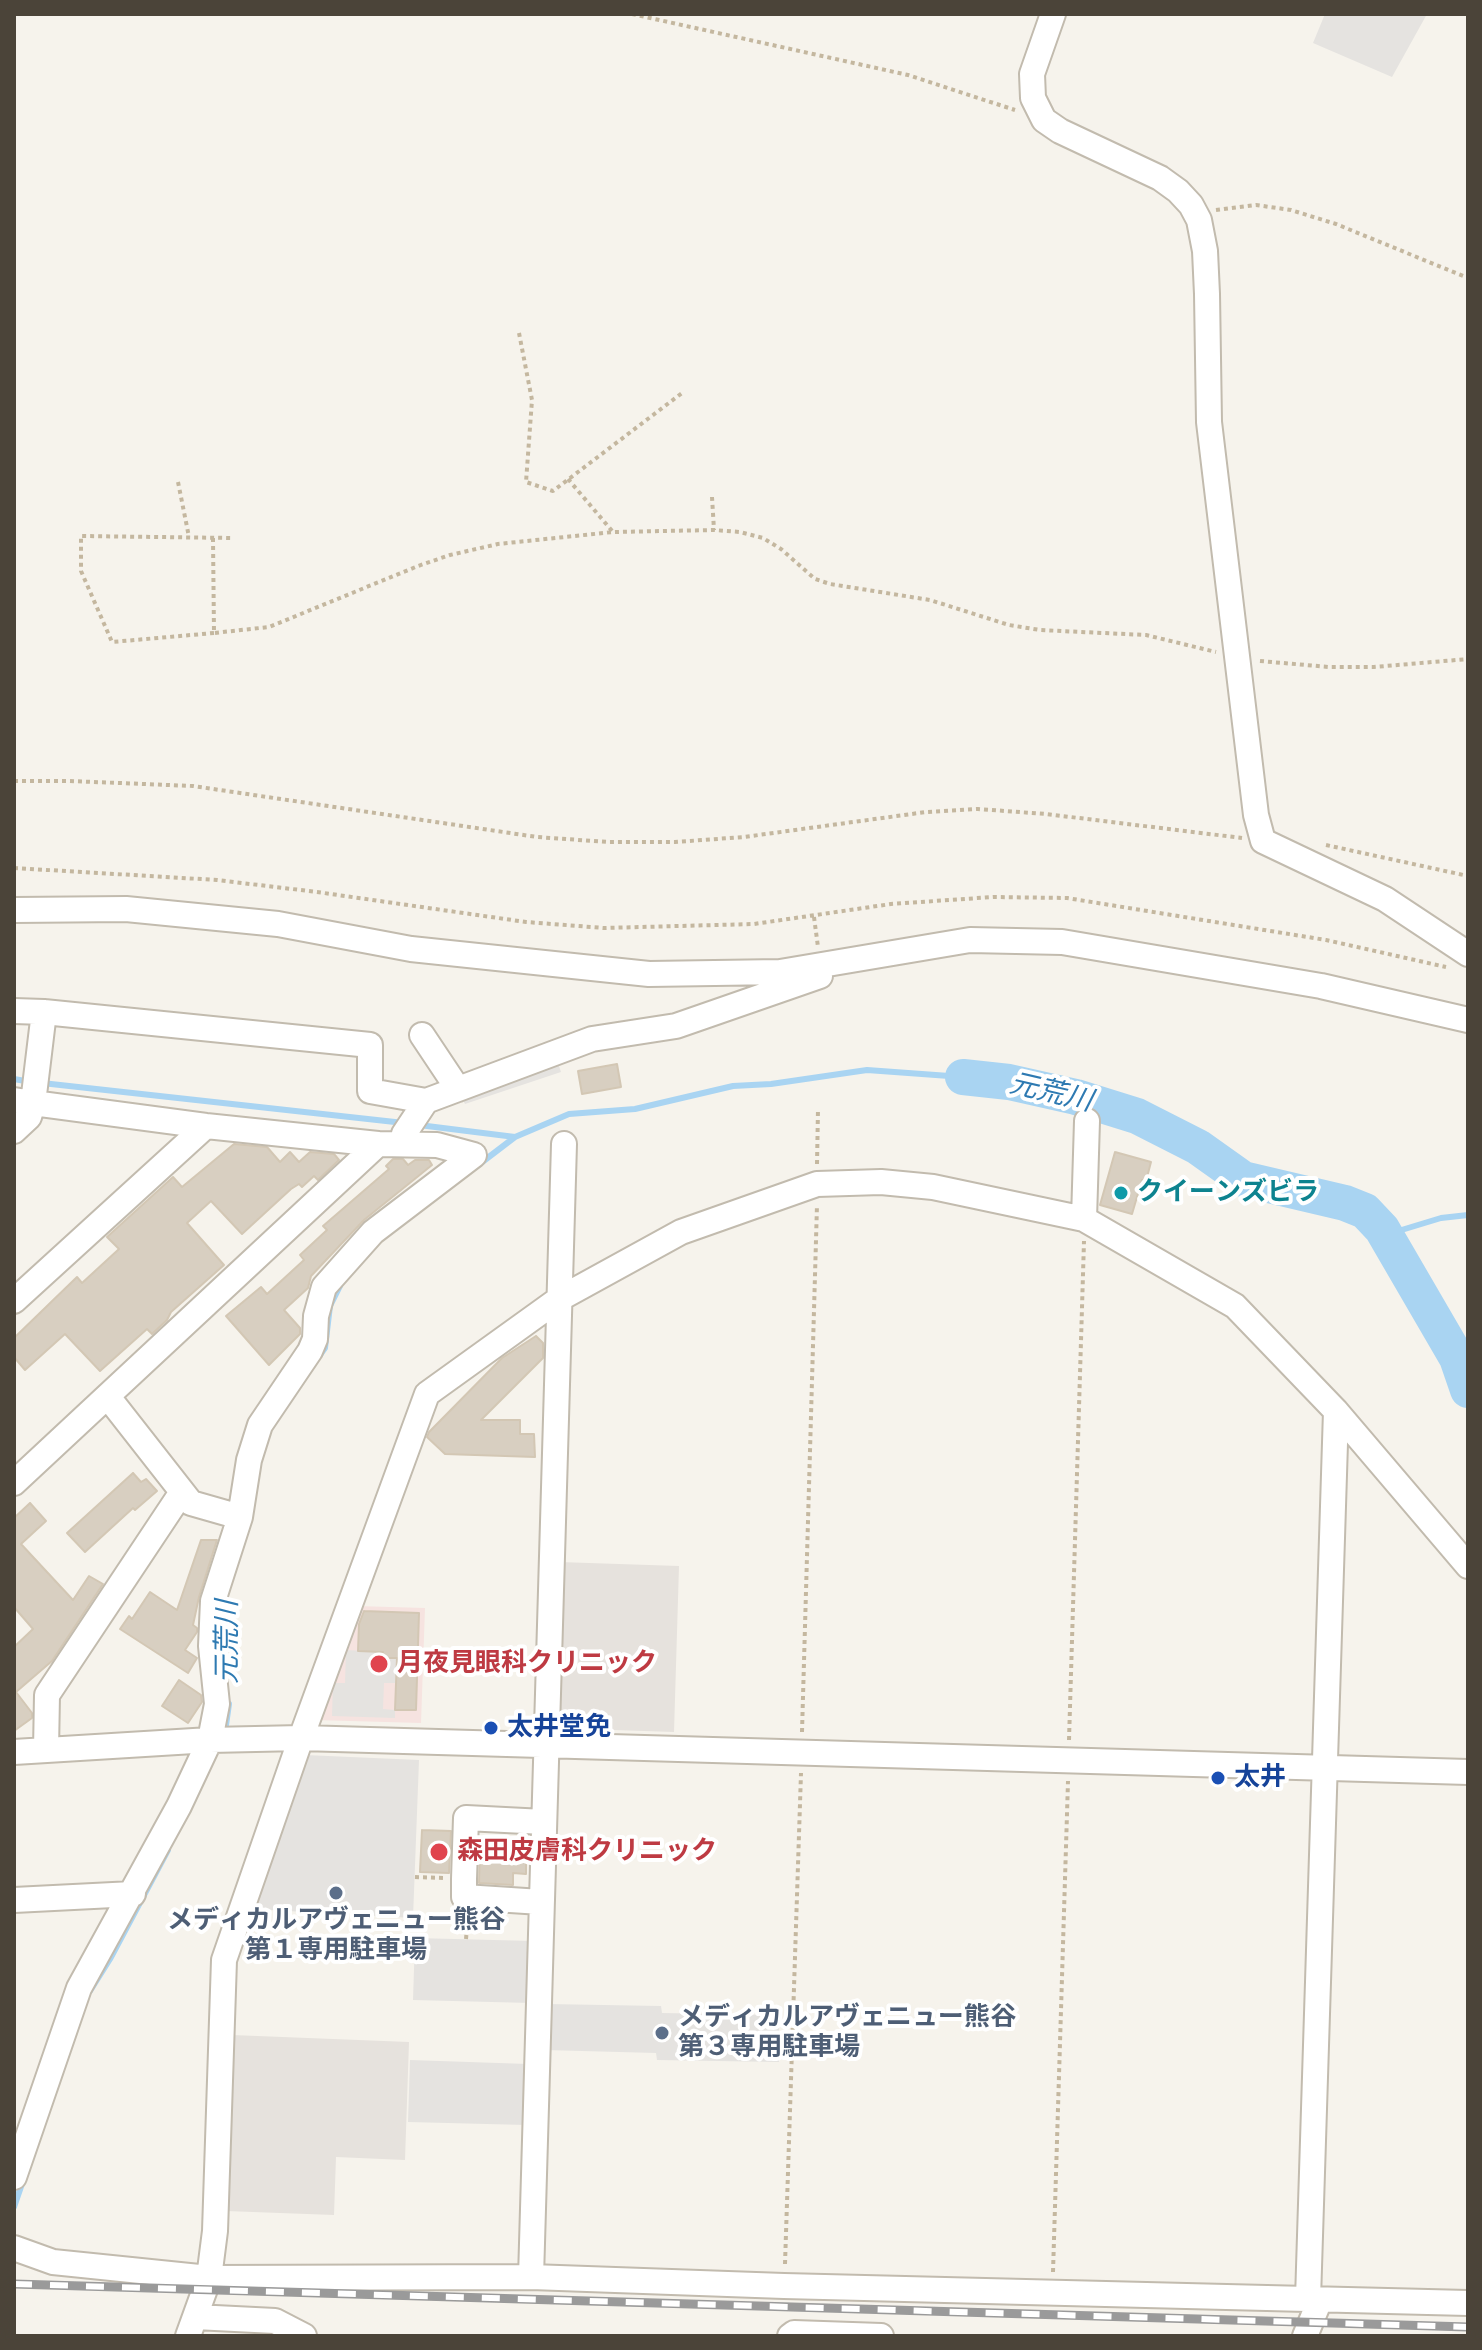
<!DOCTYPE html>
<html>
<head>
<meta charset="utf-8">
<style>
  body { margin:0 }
  #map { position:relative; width:1482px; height:2350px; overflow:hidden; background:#f6f3ec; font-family:Karla,sans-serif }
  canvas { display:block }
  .frame { position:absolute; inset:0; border:16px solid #4b4439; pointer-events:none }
</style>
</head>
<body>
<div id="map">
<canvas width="1482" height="2350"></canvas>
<div class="frame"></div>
</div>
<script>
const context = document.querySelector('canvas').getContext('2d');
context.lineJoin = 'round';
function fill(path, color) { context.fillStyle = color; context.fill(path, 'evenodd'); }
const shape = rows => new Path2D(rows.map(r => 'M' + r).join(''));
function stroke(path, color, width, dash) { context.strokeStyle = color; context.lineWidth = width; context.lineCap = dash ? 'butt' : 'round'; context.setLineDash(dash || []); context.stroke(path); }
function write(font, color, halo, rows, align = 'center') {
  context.font = font + ' Karla,"Noto Sans JP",sans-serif'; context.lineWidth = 8; context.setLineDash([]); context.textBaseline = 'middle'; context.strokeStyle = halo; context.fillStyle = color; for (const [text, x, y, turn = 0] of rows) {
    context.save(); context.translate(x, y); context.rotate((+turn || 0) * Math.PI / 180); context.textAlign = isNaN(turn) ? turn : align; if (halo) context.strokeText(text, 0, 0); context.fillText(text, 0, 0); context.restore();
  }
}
fill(shape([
  [559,1562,679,1566,674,1732,554,1728],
  [232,2035,409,2042,405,2160,336,2157,334,2215,226,2211]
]), '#e6e2dd');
fill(shape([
  [356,1606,425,1608,421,1723,314,1720]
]), '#f6e3e0');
fill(shape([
  [1325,14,1427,14,1392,77,1313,43],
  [556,1057,561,1072,465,1104,459,1092],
  [346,1650,383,1652,384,1657,397,1658,396,1683,384,1683,383,1709,395,1710,395,1718,332,1716,333,1683,345,1683],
  [305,1755,419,1760,413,1918,252,1909],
  [415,1938,533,1941,531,2003,413,2000],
  [546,2004,661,2006,662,2013,779,2015,779,2062,657,2060,656,2053,545,2050],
  [410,2060,528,2064,526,2125,408,2122]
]), '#e5e3e0');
stroke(shape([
  [14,1079,31,1082],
  [42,1083,404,1123],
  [419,1125,515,1137],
  [477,1166,515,1137,569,1114,635,1109,733,1086,771,1084,867,1070,963,1077],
  [1385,1235,1441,1218,1468,1215],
  [320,1355,325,1348,330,1306,340,1286],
  [225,1732,229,1704],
  [90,1991,110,1959,168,1850],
  [14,2207,24,2178]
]), '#a9d4f2', 6);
stroke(shape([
  [963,1077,1009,1082,1076,1097,1137,1116,1198,1147,1243,1179,1345,1203,1365,1211,1382,1229,1457,1358,1468,1390]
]), '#a9d4f2', 36);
const building = shape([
  [617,1064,621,1087,582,1094,578,1071,617,1064],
  [234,1144,267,1147,280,1162,290,1152,299,1162,310,1152,334,1154,339,1160,318,1180,314,1176,302,1187,299,1184,291,1189,242,1234,211,1201,187,1223,224,1265,171,1312,167,1320,152,1334,147,1329,100,1371,65,1334,25,1370,14,1357,14,1338,77,1277,82,1283,119,1249,107,1237,173,1177,182,1187,234,1144],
  [1115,1152,1151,1162,1146,1181,1142,1180,1132,1214,1100,1205,1115,1152],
  [393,1159,403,1159,408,1165,415,1160,429,1160,432,1165,364,1220,311,1276,308,1288,284,1310,300,1328,300,1334,269,1365,226,1316,261,1287,267,1294,304,1260,300,1255,327,1230,323,1226,389,1169,386,1166,393,1159],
  [536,1336,543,1343,543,1358,481,1420,520,1420,520,1434,534,1434,535,1457,445,1454,427,1437,429,1432,502,1358,536,1336],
  [133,1473,141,1482,146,1479,157,1491,135,1510,133,1508,85,1552,67,1533,133,1473],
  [30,1503,46,1521,21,1544,73,1600,89,1576,103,1584,52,1661,16,1692,32,1713,32,1718,14,1731,14,1647,33,1629,14,1607,14,1518,30,1503],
  [201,1540,217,1540,199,1597,193,1625,197,1628,197,1632,185,1650,197,1658,188,1673,120,1629,129,1616,132,1619,150,1592,177,1610,201,1540],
  [364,1611,419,1613,416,1710,395,1710,397,1658,383,1658,383,1652,358,1651,359,1624,364,1611],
  [179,1680,201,1695,202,1702,188,1723,162,1706,179,1680],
  [422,1830,451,1831,449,1873,420,1872,422,1830],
  [480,1842,515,1843,514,1858,526,1858,526,1874,513,1873,513,1885,479,1883,480,1842]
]);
fill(building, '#d8cfc1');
stroke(building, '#d3c7b4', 2);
const minor = shape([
  [1053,14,1032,74,1033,98,1044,120,1060,131,1160,178,1178,191,1191,205,1199,220,1205,251,1207,294,1209,422,1256,815,1263,841,1385,899,1468,954],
  [14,910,126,909,278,924,411,949,649,974,780,972,970,940,1062,942,1321,986,1468,1020],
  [14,1011,44,1012,370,1045,370,1091,426,1101],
  [422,1035,458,1089],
  [14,1100,33,1103,44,1012],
  [14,1131,29,1117,33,1103,206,1126,378,1144,14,1483],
  [401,1144,404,1134,426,1101,592,1039,676,1026,820,976],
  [1084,1219,1087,1121],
  [14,1301,206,1126],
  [108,1397,191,1503,240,1517],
  [46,1750,47,1695,182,1492],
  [14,1752,210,1740,301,1738,1468,1772],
  [14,1900,133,1894],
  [541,1902,464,1897,464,1879,466,1818,544,1822],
  [14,2177,79,1988,179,1806,210,1740,217,1704,211,1646,213,1601,240,1517,249,1460,260,1425,310,1351,315,1339,316,1316,324,1287,373,1232,474,1155,437,1145,378,1144],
  [14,2248,53,2262,209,2278,531,2277,784,2286,1468,2303],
  [531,2277,564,1144],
  [1308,2299,1336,1411],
  [195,2317,275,2321,304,2336],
  [188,2336,209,2278,215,2231,224,1960,301,1738,427,1394,559,1299,681,1232,817,1184,881,1182,933,1187,1084,1219,1235,1306,1336,1411,1468,1566],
  [790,2336,794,2333,881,2336],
  [1305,2336,1320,2300]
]);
stroke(minor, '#c2bbae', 28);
stroke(shape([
  [632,14,908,75,1015,110],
  [1216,210,1256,205,1291,210,1336,224,1468,278],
  [519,333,532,400,526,482,553,491,682,393],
  [568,479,613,532],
  [178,482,189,537],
  [712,497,714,530],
  [213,538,214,633,269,627,418,566,450,555,498,544,613,532,714,530,740,532,763,538,781,549,815,579,830,584,930,600,1009,625,1040,630,1146,635,1216,652],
  [214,633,112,642,81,571,81,536,233,538],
  [1260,661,1329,667,1374,667,1468,659],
  [14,781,70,781,193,786,537,837,608,842,675,842,744,837,926,812,978,809,1046,814,1242,838],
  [1326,845,1468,876],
  [14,868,217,880,317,892,526,922,604,928,754,924,891,904,993,897,1067,898,1326,940,1446,967],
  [814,917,818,947],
  [817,1164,818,1109],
  [802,1732,817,1205],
  [1069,1740,1084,1241],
  [415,1877,444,1878],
  [466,1939,468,1918],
  [785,2264,801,1773],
  [1053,2272,1068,1781]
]), '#c4b79f', 4, [4, 4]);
stroke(minor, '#fff', 24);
const rail = shape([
  [14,2284,1468,2327]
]);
stroke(rail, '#9a9a9a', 9);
stroke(rail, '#fff', 6, [18]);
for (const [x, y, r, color] of [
  [1121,1193,8,"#0f9aa8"],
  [379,1664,10,"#e0444e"],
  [491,1728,8,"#1a4fb4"],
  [1218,1778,8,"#1a4fb4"],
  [439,1852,10,"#e0444e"],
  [336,1893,8,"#5c6f8a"],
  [662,2033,8,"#5c6f8a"]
]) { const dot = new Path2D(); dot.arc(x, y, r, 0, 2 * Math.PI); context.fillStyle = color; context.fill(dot); stroke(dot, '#fff', 3); }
write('bold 26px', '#0d838f', '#fff', [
  ["クイーンズビラ",1137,1193]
], 'left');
write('bold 26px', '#be3a42', '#fff', [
  ["月夜見眼科クリニック",397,1664],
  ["森田皮膚科クリニック",457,1852]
], 'left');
write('bold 26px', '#164399', '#fff', [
  ["太井堂免",507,1728],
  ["太井",1234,1778]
], 'left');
write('bold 26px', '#4e5e75', '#fff', [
  ["メディカルアヴェニュー熊谷",336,1921],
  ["第１専用駐車場",336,1951],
  ["メディカルアヴェニュー熊谷",678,2018,"left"],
  ["第３専用駐車場",678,2048,"left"]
]);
write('italic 28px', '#2e7ab2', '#fff', [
  ["元荒川",1051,1093,13],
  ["元荒川",228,1642,-90]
]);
</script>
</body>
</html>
